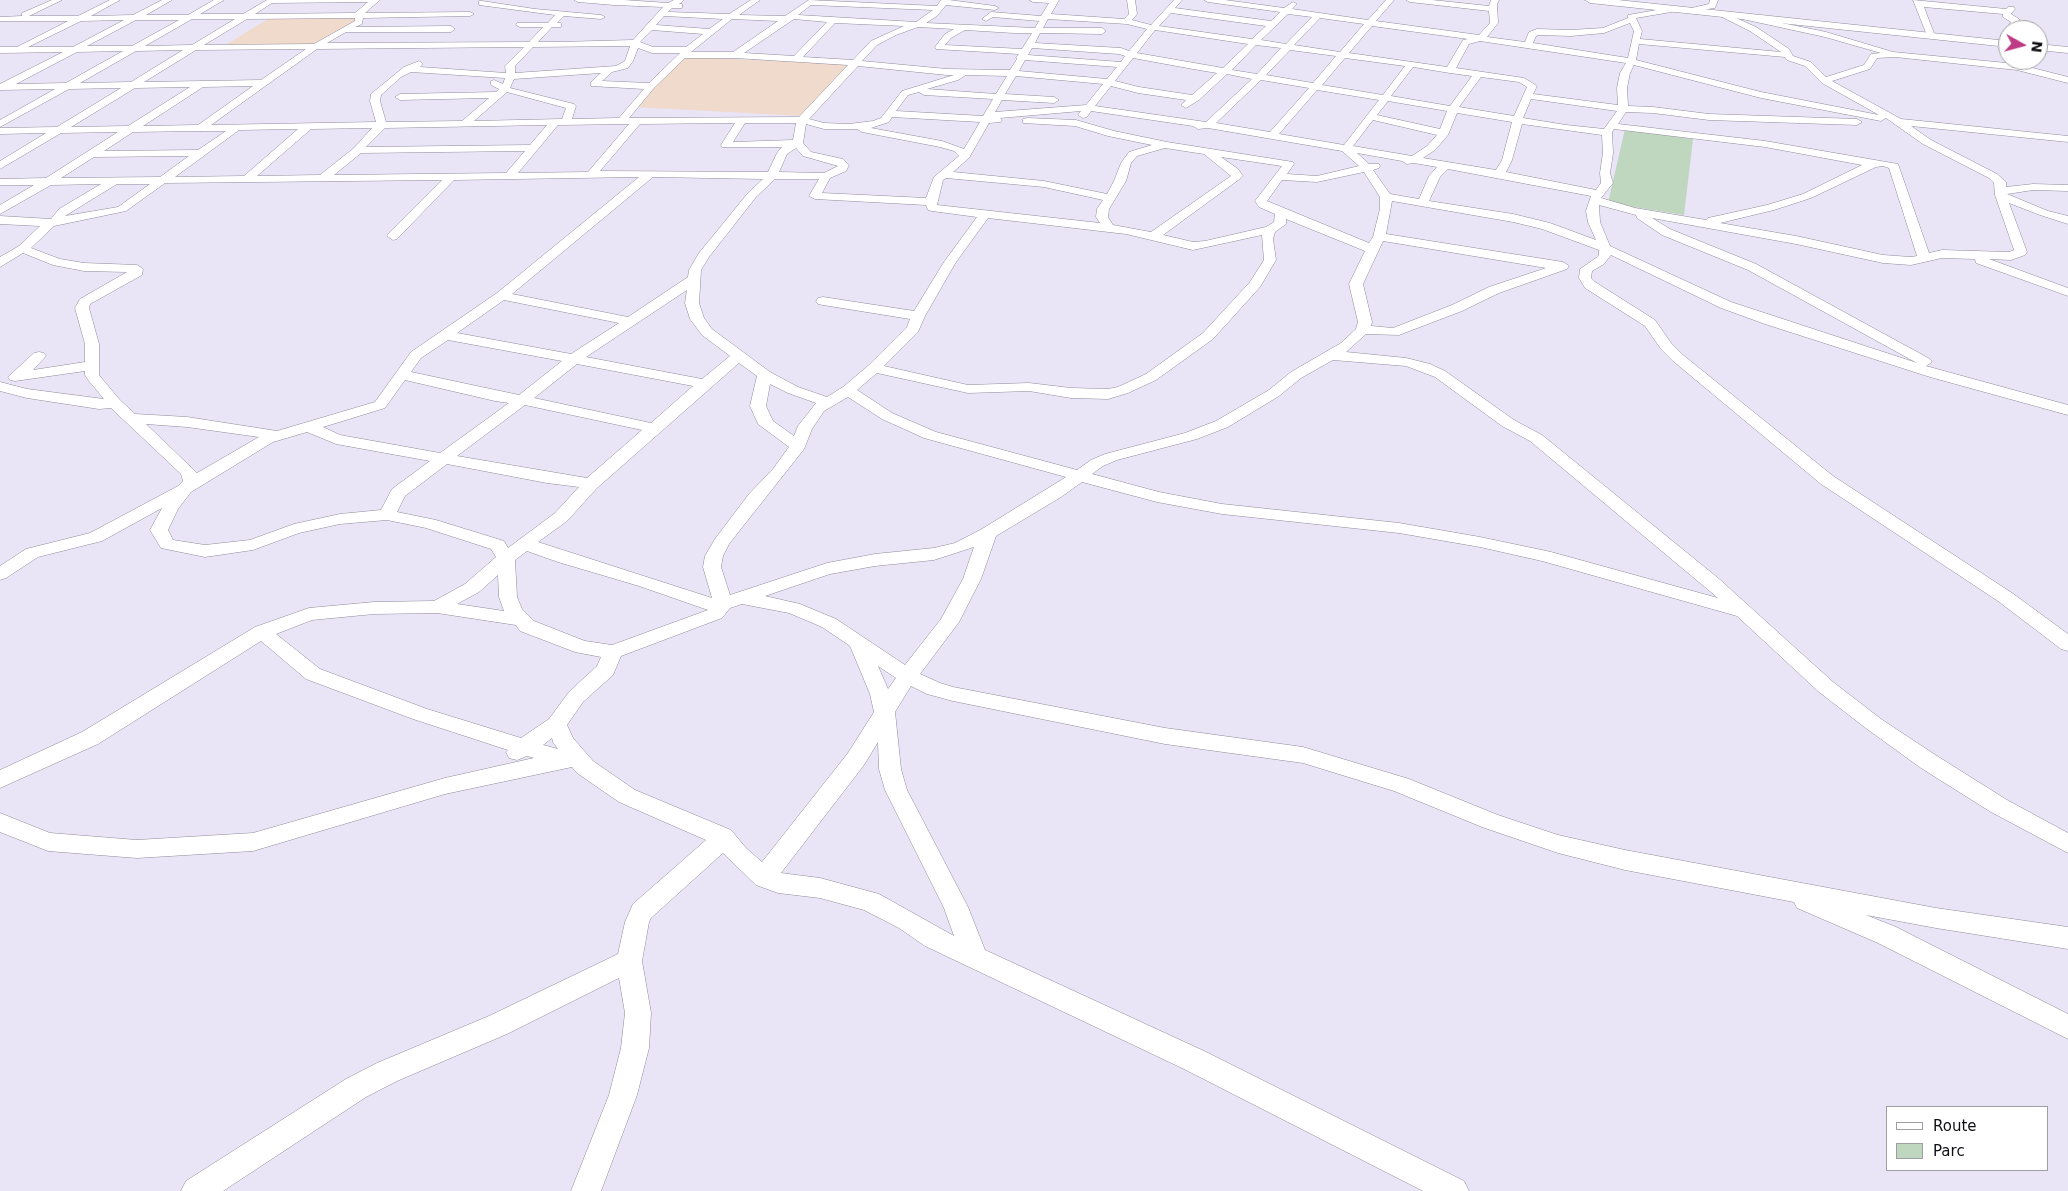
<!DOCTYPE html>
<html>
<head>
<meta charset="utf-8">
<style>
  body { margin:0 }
  #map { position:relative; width:2068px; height:1191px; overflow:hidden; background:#e9e5f6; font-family:"DejaVu Sans",sans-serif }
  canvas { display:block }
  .legend { position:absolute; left:1886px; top:1106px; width:162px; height:65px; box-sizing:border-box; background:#fff; border:1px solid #9f9fa1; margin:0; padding:6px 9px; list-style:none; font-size:15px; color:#0f0e13 }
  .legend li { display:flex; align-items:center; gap:10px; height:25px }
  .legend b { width:25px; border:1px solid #9f9fa1 }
  .north { position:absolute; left:1998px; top:20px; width:50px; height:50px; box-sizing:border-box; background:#fff; border:1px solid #9f9fa1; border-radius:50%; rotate:97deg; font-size:14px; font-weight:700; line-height:20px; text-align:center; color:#0f0e13 }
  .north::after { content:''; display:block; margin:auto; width:18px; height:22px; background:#bd3c84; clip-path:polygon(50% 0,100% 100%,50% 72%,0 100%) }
</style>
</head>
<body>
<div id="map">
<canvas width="2068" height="1191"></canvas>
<ul class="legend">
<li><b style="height:6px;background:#fff"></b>Route</li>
<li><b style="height:14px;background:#bfd6bf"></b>Parc</li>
</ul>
<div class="north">N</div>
</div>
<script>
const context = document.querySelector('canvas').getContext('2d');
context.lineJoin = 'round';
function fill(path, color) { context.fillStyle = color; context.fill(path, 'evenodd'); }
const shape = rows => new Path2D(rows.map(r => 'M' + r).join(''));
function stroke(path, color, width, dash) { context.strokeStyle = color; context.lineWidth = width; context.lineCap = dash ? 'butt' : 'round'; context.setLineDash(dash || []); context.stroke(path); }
fill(shape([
  [364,16,311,45,224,46,271,17],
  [681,57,848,64,803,116,634,107]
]), '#efdacc');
fill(shape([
  [1625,129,1693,139,1684,215,1608,203]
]), '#bfd6bf');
const minor = shape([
  [52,0,62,0,29,16,78,16,110,0,120,0,91,16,133,15,162,0,172,0,146,15,188,15,214,0,224,0,200,14,243,14,267,0,380,0,365,13,470,12,474,14,470,16,363,18,362,24,355,27,451,26,455,29,451,32,346,32,327,43,529,42,543,27,520,27,516,25,517,23,548,23,555,15,479,5,479,1,482,1,535,9,601,15,605,17,601,19,564,16,557,23,561,23,561,27,552,27,538,42,559,42,633,40,663,7,614,5,578,2,574,0,624,0,668,3,674,0,684,0,679,4,682,4,682,8,672,8,668,12,729,14,751,0,760,0,739,15,785,16,809,0,937,6,941,0,949,0,995,6,999,8,995,10,946,5,937,16,926,23,1035,28,1039,21,993,17,986,21,982,19,991,12,1041,16,1049,3,1033,2,1029,0,1059,0,1051,14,1124,19,1129,14,1127,0,1135,0,1137,14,1132,20,1151,25,1174,0,1182,0,1175,8,1271,21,1280,12,1208,2,1204,0,1225,0,1284,8,1293,2,1297,4,1292,9,1368,20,1386,0,1394,0,1376,21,1479,35,1490,23,1489,11,1410,2,1406,0,1432,0,1489,6,1491,0,1499,0,1497,4,1498,23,1487,37,1525,42,1529,32,1537,29,1571,30,1603,28,1628,18,1628,15,1674,7,1677,7,1677,11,1636,18,1642,31,1640,39,1781,52,1750,31,1720,16,1720,12,1723,12,1756,27,1789,49,1793,56,1811,62,1826,77,1864,65,1871,54,1881,53,1825,37,1738,18,1738,14,1826,32,1893,52,2017,64,2068,77,2068,83,2017,70,1895,57,1877,58,1870,69,1832,81,1901,119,2068,136,2068,142,1911,126,1931,140,1997,174,2006,182,2006,187,2033,184,2068,185,2068,191,2033,190,2007,194,2048,211,2068,216,2068,224,2040,215,2009,203,2027,252,2025,255,2011,260,1989,259,2068,288,2068,296,1976,263,1975,259,1942,258,1911,265,1883,263,1796,244,1652,218,1670,229,1756,264,1930,359,1932,362,1926,366,2068,405,2068,415,1930,377,1765,324,1721,308,1611,255,1604,264,1592,271,1591,278,1595,282,1655,320,1671,343,1683,355,1833,476,2012,593,2068,634,2068,651,2061,649,1998,601,1821,484,1673,361,1661,349,1645,326,1585,288,1579,278,1580,269,1596,258,1599,255,1599,250,1542,229,1513,222,1392,201,1386,234,1563,262,1569,266,1567,269,1499,293,1462,311,1399,335,1366,334,1346,352,1406,358,1430,364,1445,371,1514,420,1542,435,1718,578,1833,682,1881,719,1937,756,2007,800,2068,833,2068,853,1991,812,1921,768,1867,729,1819,692,1737,616,1542,561,1480,547,1399,533,1222,514,1157,502,1082,482,1061,497,996,536,981,579,959,622,920,674,940,683,953,687,1165,728,1303,747,1409,779,1498,815,1558,835,1625,850,1936,908,2068,927,2068,949,1936,928,1866,915,1896,927,2068,1014,2068,1039,1878,943,1797,908,1794,902,1625,870,1558,853,1482,827,1394,791,1303,763,1165,744,953,701,927,694,911,686,895,712,901,769,907,790,968,907,985,950,1204,1051,1464,1181,1469,1191,1423,1191,1184,1069,925,946,899,928,864,910,820,898,778,893,756,885,723,853,651,918,649,922,642,961,651,1013,649,1048,637,1095,601,1191,571,1191,609,1095,621,1048,625,1013,619,978,507,1034,397,1081,366,1097,223,1191,181,1191,186,1181,346,1079,377,1063,489,1016,618,954,625,922,633,904,706,840,619,802,577,773,572,767,445,794,253,851,137,858,48,851,0,832,0,813,50,833,137,840,253,833,445,778,534,758,527,756,517,760,509,758,506,752,508,750,413,719,306,679,261,641,98,744,0,788,0,770,82,732,255,627,309,608,374,602,434,601,465,584,496,557,491,549,426,528,387,520,340,524,299,533,253,550,205,557,161,548,150,530,162,508,102,541,38,557,6,578,0,580,0,566,26,549,90,533,178,486,183,481,181,474,111,408,99,409,27,398,0,391,0,382,27,389,104,399,89,381,85,375,85,371,15,381,10,380,8,377,34,353,39,352,44,353,46,356,33,370,85,362,85,344,75,308,80,299,127,272,84,271,53,265,23,253,0,267,0,257,19,246,40,226,0,224,0,216,51,219,59,209,101,184,51,185,0,214,0,205,34,185,0,185,0,179,46,178,118,132,61,133,0,169,0,161,46,133,0,134,0,128,57,127,121,88,69,89,0,127,0,120,55,89,0,90,0,84,63,52,0,53,0,47,17,47,68,21,0,21,0,17,22,16,22,13,52,0],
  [368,2,355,13,255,14,272,3,368,2],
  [811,5,933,10,916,22,798,15,811,5],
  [1171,13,1266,26,1252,39,1159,26,1171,13],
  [1288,14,1312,17,1286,44,1261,40,1288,14],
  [664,16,723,19,709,29,656,25,664,16],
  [355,18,355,21,314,44,204,45,247,19,355,18],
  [1320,18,1364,24,1340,52,1294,45,1320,18],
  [192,19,235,19,192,45,145,46,192,19],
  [732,19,778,21,733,52,691,52,732,19],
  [794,19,827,22,794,56,744,53,794,19],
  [1048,19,1127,24,1147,29,1129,51,1121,48,1035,43,1040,33,1102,34,1106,31,1102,28,1043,28,1048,19],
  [124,20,73,47,28,47,81,21,124,20],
  [136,20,179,20,132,46,87,46,136,20],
  [835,23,904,26,871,41,853,60,803,57,835,23],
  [1630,23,1634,31,1628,58,1533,43,1536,36,1538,35,1571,36,1604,33,1630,23],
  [1372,26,1468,39,1463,40,1447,67,1349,53,1372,26],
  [918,27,954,29,945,34,935,47,936,49,1019,54,1016,57,1017,59,1010,70,947,69,862,61,877,45,896,35,918,27],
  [652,30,703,34,686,47,653,47,640,42,652,30],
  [965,30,1014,33,1032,33,1022,49,945,45,951,38,965,30],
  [1155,30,1248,44,1223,68,1137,53,1155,30],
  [1480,41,1626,63,1620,73,1617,88,1618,105,1533,94,1537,86,1524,78,1456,68,1469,44,1480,41],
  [1639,44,1785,57,1787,60,1805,66,1822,83,1879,115,1761,92,1636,60,1639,44],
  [1256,45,1281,48,1257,74,1232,70,1256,45],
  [630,46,625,61,616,66,515,73,515,66,533,47,630,46],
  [524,47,505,66,506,73,420,67,423,64,419,61,404,67,371,94,370,101,376,122,211,125,317,49,524,47],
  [638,48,652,53,680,53,649,83,602,81,612,72,628,68,633,61,638,48],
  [1032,48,1119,54,1125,56,1121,62,1028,55,1032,48],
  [306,49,261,80,144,82,196,50,306,49],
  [183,50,131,82,80,83,136,51,183,50],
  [1290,50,1336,56,1313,83,1266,75,1290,50],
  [123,51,66,83,16,84,77,52,123,51],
  [685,58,735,58,848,65,799,117,629,118,654,88,685,58],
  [1133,58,1193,69,1217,73,1192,95,1139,87,1115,81,1133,58],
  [1345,58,1405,66,1383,95,1322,85,1345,58],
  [1025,60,1117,67,1107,79,1019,71,1025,60],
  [1634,65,1761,98,1881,121,1886,118,1923,144,1989,178,1994,183,1995,195,2014,250,2009,252,1942,250,1929,253,1898,164,1765,141,1618,124,1626,112,1653,113,1709,120,1857,125,1862,122,1857,119,1709,114,1653,107,1628,106,1627,88,1630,73,1634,65],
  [858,66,947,75,954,75,902,91,881,118,873,121,849,124,824,123,809,119,858,66],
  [1413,67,1450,73,1472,76,1450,106,1391,96,1413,67],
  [411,72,505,78,503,84,494,80,491,81,491,85,499,89,496,92,400,94,395,97,400,100,489,98,462,121,386,122,380,101,381,95,401,77,411,72],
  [601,73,591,82,591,86,644,89,619,118,572,119,576,106,574,104,510,88,514,79,601,73],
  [1227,74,1252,79,1206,122,1095,106,1111,86,1138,93,1186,100,1181,105,1186,108,1199,100,1227,74],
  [966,75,1007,76,996,94,927,89,958,80,966,75],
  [1016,76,1103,84,1086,105,995,112,1002,100,1054,103,1059,100,1054,97,1005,94,1016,76],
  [1481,77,1519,82,1527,87,1514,116,1459,107,1481,77],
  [1261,80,1309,88,1270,132,1216,123,1261,80],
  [253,86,198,125,143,126,203,87,253,86],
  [190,87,128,126,71,127,135,88,190,87],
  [1317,90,1379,100,1344,145,1279,134,1317,90],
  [507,92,566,108,562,119,474,121,507,92],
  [919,92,924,95,993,99,983,116,896,111,908,95,919,92],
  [1531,99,1617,111,1604,129,1566,125,1523,118,1531,99],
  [1388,101,1447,111,1440,129,1377,115,1388,101],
  [1081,111,1078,115,1083,118,1087,117,1091,111,1193,126,1198,129,1208,128,1342,151,1359,166,1317,176,1287,174,1294,164,1293,162,1167,142,1114,131,1076,120,1027,118,1023,119,1023,123,1075,126,1108,136,1152,145,1129,152,1121,163,1114,181,1107,194,1044,181,953,172,969,158,989,123,1001,122,1002,120,1000,118,1081,111],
  [1457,113,1512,122,1502,160,1496,170,1423,158,1435,150,1448,135,1457,113],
  [892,117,980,122,964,149,942,141,871,128,889,122,892,117],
  [1373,120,1437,135,1427,146,1412,156,1353,146,1373,120],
  [735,123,721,145,722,147,782,147,777,153,768,172,600,171,640,124,735,123],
  [745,123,796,123,793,140,733,142,745,123],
  [629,124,588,172,518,173,558,125,629,124],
  [806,124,824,129,857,129,862,132,940,147,954,151,959,156,934,177,926,198,822,193,830,178,846,171,849,165,843,159,811,152,803,143,806,124],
  [1522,124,1602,135,1603,153,1600,173,1601,183,1596,190,1506,172,1512,160,1522,124],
  [547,125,530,145,366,147,385,128,547,125],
  [372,128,354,148,320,175,257,176,311,129,372,128],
  [298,129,244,176,175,177,239,130,298,129],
  [1614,129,1765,147,1862,165,1803,194,1767,205,1708,218,1706,220,1635,208,1601,198,1613,183,1610,173,1613,153,1612,132,1614,129],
  [200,131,226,131,198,150,104,151,133,132,200,131],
  [796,148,803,156,838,166,824,173,779,172,787,154,796,148],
  [1165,148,1204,154,1231,176,1151,232,1113,225,1108,217,1109,209,1126,181,1131,163,1137,156,1165,148],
  [525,151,506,173,334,175,361,153,525,151],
  [1357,153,1402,161,1407,164,1414,163,1437,167,1429,176,1419,199,1390,194,1373,170,1379,168,1380,166,1379,164,1369,164,1357,153],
  [189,156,160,177,61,178,94,157,189,156],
  [1221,157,1282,166,1255,201,1259,207,1275,214,1274,222,1266,227,1205,241,1193,242,1163,235,1241,178,1243,176,1238,169,1221,157],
  [1883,166,1889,168,1917,256,1911,257,1883,255,1796,236,1720,223,1774,210,1811,198,1876,167,1883,166],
  [1448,169,1591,196,1586,211,1588,222,1596,240,1550,223,1513,214,1429,201,1440,177,1448,169],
  [1364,172,1380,197,1380,209,1373,237,1369,243,1267,201,1282,180,1317,182,1364,172],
  [639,177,497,293,411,352,375,402,277,431,187,417,135,414,120,400,99,375,99,344,89,308,90,304,142,275,143,269,137,265,84,263,60,259,31,248,54,226,126,211,165,183,442,180,389,233,387,236,393,240,397,239,454,180,639,177],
  [653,177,763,179,748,193,699,253,689,270,688,277,628,317,512,294,653,177],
  [946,178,1044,187,1103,200,1097,209,1096,217,1100,223,937,205,943,180,946,178],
  [775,179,819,179,809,196,815,199,926,205,928,210,932,211,977,217,944,262,914,311,823,297,818,298,816,301,818,304,823,305,910,319,907,327,869,365,843,387,827,397,798,387,770,372,712,329,704,318,699,303,701,270,709,257,756,197,775,179],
  [117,184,150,184,118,207,65,216,117,184],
  [1599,205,1636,215,1637,218,1662,235,1748,270,1917,363,1731,302,1610,246,1600,222,1599,205],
  [988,218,1126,234,1193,250,1262,235,1264,260,1250,282,1203,333,1146,374,1118,387,1108,389,1071,388,1029,383,968,385,884,366,918,332,925,316,956,262,988,218],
  [1286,219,1365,251,1349,284,1358,322,1356,329,1341,343,1291,372,1269,390,1216,421,1185,433,1105,454,1091,460,1077,470,936,432,892,413,857,390,877,373,968,393,1029,391,1071,398,1108,399,1128,393,1156,380,1213,339,1260,287,1276,260,1273,239,1275,232,1286,224,1286,219],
  [1383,241,1546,268,1489,287,1452,305,1393,328,1371,326,1372,322,1363,284,1383,241],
  [687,290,685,303,690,319,702,335,730,356,702,379,586,357,687,290],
  [504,300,619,323,571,354,457,333,504,300],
  [448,340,562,361,519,395,411,372,421,358,448,340],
  [1333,360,1406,366,1435,377,1502,426,1530,441,1718,598,1551,552,1480,537,1399,523,1222,504,1159,492,1092,474,1103,466,1117,460,1197,439,1228,427,1279,396,1301,378,1333,360],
  [739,363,757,376,750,406,758,424,789,447,773,469,749,494,715,539,705,556,703,567,712,598,538,542,567,521,597,488,739,363],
  [577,364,693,386,651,423,534,398,577,364],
  [405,380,495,401,509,403,440,453,340,435,323,427,385,408,405,380],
  [770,384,788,393,816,403,798,426,794,436,773,421,766,406,770,384],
  [848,397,882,419,924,438,1066,477,982,529,955,543,934,548,875,554,827,563,730,595,721,567,723,556,729,544,804,449,812,429,824,411,848,397],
  [525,405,642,430,587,478,457,456,525,405],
  [146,424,187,427,259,437,197,473,146,424],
  [307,432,336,444,430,461,392,489,381,510,340,514,294,524,250,540,205,545,173,540,168,530,178,509,191,492,273,442,307,432],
  [447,464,547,483,579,487,555,513,508,548,504,541,436,520,397,512,405,496,447,464],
  [974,547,963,579,941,619,905,665,836,619,800,604,765,596,830,574,875,566,934,560,974,547],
  [527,551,558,562,639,586,708,610,612,645,585,641,534,621,522,609,517,597,515,560,527,551],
  [498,575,499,597,504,611,457,604,479,592,498,575],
  [742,604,789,613,822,627,850,646,870,694,874,712,848,753,762,862,746,848,731,830,635,790,593,761,573,738,567,725,583,702,613,675,621,656,722,618,730,608,742,604],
  [437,613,516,625,520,631,575,652,601,657,597,666,569,692,549,719,521,738,427,709,320,669,276,634,312,620,374,614,437,613],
  [878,666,896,678,888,689,878,666],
  [552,738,553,742,558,749,543,745,552,738],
  [878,742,879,769,885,790,944,908,954,936,879,894,820,878,781,873,864,765,878,742],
  [1710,0,1718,0,1715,8,1687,12,1683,10,1709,4,1710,0],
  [1913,0,2006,9,2008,7,2014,7,2015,9,2011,14,2019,19,2020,21,2018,24,2025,30,2015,30,2010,27,2009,25,2011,22,2003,17,2003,14,1924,7,1935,36,1928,38,1913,0]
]);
const major = shape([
  [1585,0,1618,0,2008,41,2008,47,1590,3,1585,0],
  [2038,44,2068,47,2068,53,2038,50,2038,44]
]);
stroke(minor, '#8f8b9a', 1);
stroke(major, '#8f8b9a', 1);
fill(minor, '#fff');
fill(major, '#fff');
</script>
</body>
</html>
